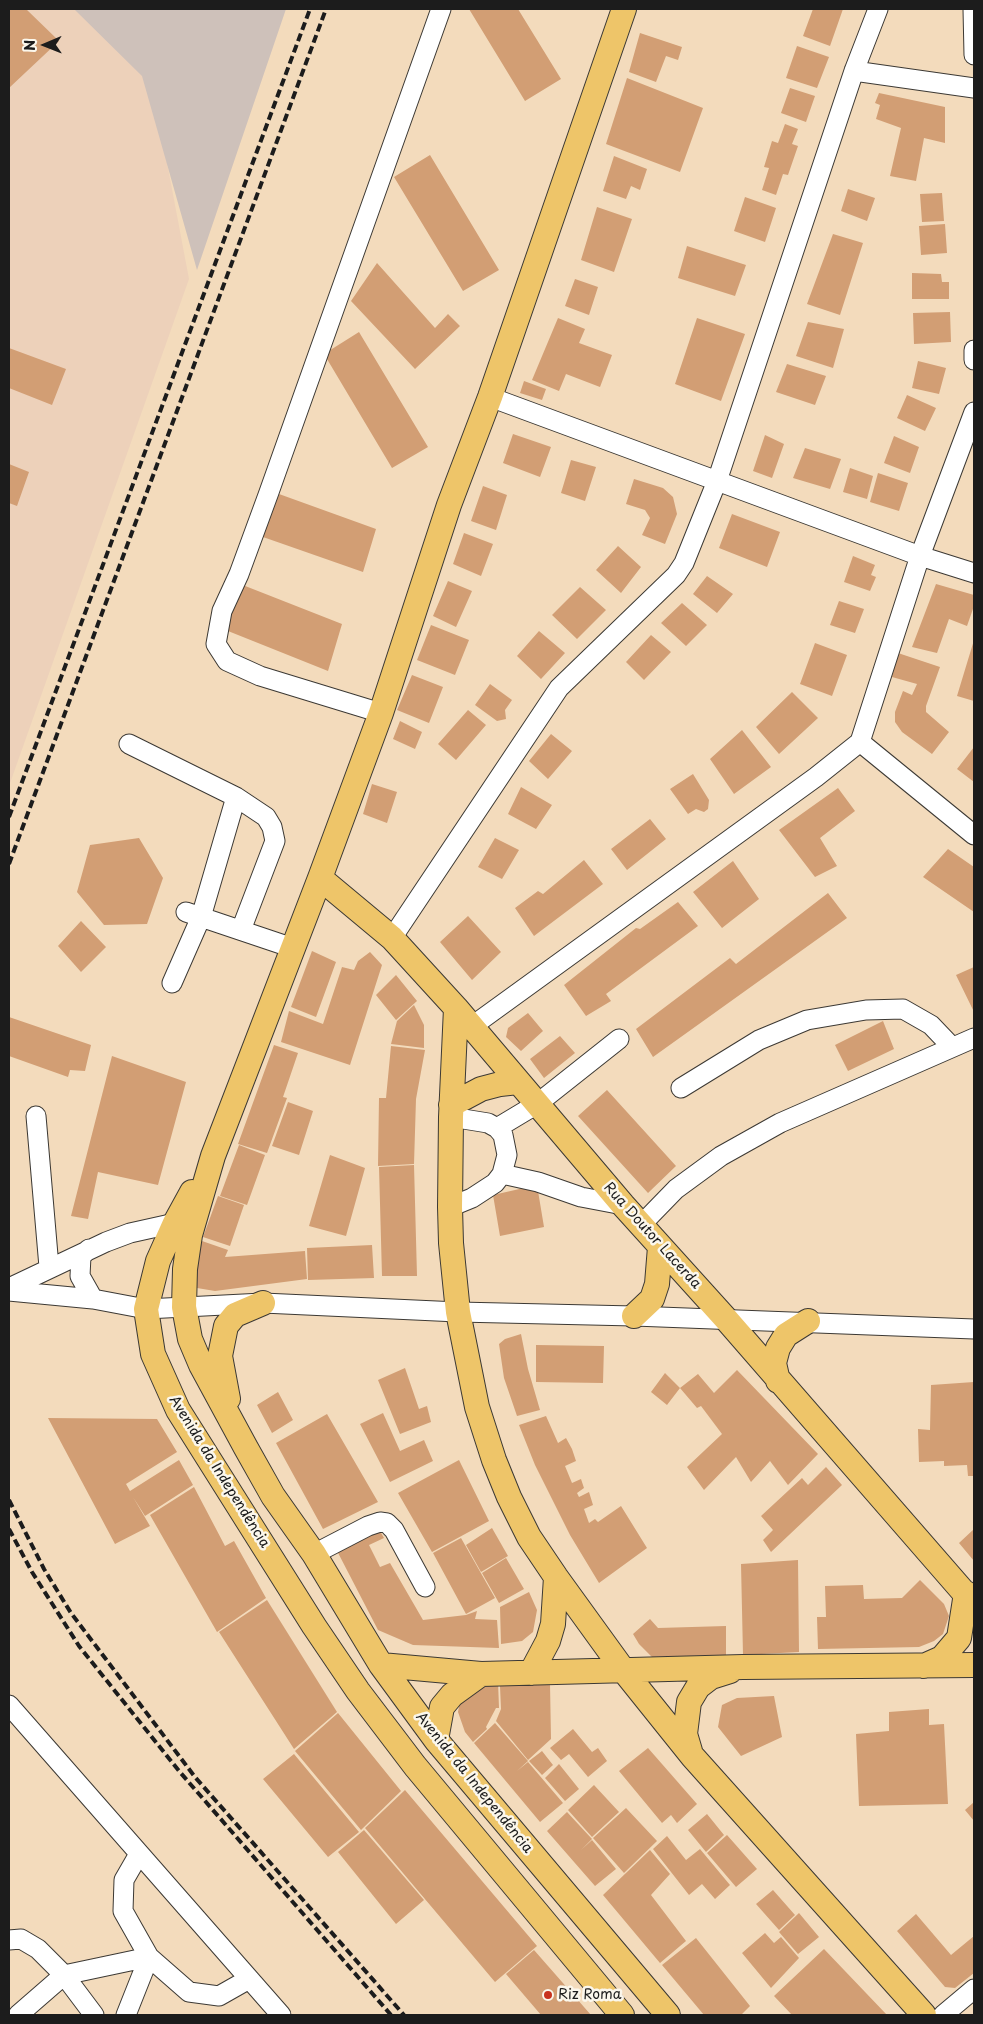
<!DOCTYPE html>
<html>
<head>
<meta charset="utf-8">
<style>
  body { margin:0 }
  #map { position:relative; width:983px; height:2024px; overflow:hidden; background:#f3dbbc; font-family:"Playpen Sans",sans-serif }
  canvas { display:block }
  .frame { position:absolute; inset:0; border:10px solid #1c1c1c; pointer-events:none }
  .north { position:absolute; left:20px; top:20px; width:50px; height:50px; -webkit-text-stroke:4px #fbf7ec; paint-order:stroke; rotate:269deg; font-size:14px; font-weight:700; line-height:20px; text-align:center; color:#1c1c1c }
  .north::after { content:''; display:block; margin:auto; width:18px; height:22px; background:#1c1c1c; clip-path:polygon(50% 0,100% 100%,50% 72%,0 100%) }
</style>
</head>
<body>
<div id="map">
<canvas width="983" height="2024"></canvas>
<div class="frame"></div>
<div class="north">N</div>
</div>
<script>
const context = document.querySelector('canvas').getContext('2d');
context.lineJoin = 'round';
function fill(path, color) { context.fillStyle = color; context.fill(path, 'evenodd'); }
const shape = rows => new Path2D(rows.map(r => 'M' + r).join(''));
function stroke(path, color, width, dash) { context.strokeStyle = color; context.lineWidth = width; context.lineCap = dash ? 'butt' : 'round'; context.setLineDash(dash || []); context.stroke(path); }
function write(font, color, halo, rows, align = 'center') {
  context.font = font + ' "Playpen Sans",sans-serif'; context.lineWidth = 5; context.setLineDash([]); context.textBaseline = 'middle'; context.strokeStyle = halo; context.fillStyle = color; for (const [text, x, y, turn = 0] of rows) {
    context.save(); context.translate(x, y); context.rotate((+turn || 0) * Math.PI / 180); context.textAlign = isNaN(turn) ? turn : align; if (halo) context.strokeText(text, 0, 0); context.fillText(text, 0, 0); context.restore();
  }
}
fill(shape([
  [9,9,87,9,151,78,189,279,9,786]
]), '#edd1ba');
fill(shape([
  [74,9,286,9,197,270,142,76]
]), '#cec1ba');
fill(shape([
  [9,9,26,9,59,41,9,88],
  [469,9,518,9,561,79,525,101],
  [813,9,843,9,830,46,803,36],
  [640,33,682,47,678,60,666,56,656,82,629,72],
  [797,46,829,57,817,88,786,78],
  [627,78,703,108,680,172,606,144],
  [790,88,815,96,806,122,781,113],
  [879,93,945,107,945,143,924,138,916,181,890,176,901,128,876,119,880,105,875,103],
  [785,124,798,129,792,144,798,146,788,175,783,174,776,195,762,190,769,168,764,167,772,141,778,143],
  [430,155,499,270,463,291,394,177],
  [614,156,647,169,640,190,631,186,626,199,603,191],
  [848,189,875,198,867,221,841,211],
  [942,193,944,221,922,222,920,194],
  [745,197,776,208,765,242,734,231],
  [597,207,632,219,614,272,581,260],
  [945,224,947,253,921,255,919,226],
  [833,234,863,243,840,315,807,304],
  [687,246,746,265,735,296,678,278],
  [377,263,435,328,448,314,460,326,415,369,351,301],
  [912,273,941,274,942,282,949,282,949,299,912,299],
  [575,279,598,287,589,315,565,306],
  [950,312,951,342,914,344,913,313],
  [558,318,585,329,579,343,612,355,600,387,566,374,559,391,532,380],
  [697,318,745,334,721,401,675,384],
  [808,322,844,329,833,368,796,356],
  [359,332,428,447,392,468,324,354],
  [9,348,66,369,52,405,9,388],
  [918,361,946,368,939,394,912,388],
  [787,364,826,376,815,405,776,392],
  [524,381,546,389,542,400,520,393],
  [907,395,936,408,925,431,897,418],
  [513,434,551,447,540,477,503,463],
  [765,435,784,444,772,478,753,471],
  [894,436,919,447,910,473,884,463],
  [805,448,841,459,830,489,793,478],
  [571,460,596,467,585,501,561,493],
  [9,464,29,472,17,506,9,503],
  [850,468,873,476,867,499,843,492],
  [878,473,908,483,899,511,870,502],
  [634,479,663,488,673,497,677,514,665,544,642,535,650,518,645,510,626,504],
  [483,486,507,495,496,530,471,521],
  [279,494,376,529,363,572,263,537],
  [732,514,780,532,767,567,719,548],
  [464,533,493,544,481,576,453,564],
  [618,546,641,567,621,593,596,570],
  [853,556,875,565,871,575,876,577,870,591,844,582],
  [707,576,733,594,717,613,693,594],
  [448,581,472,591,456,627,433,616],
  [235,582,342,624,328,671,223,629],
  [936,584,974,595,974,606,967,626,949,619,937,653,912,647],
  [580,587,606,610,577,639,552,615],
  [839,601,864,609,855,633,830,625],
  [682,603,707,625,686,646,661,623],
  [431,625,469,640,455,675,417,660],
  [539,631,565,653,541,679,517,656],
  [651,635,671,652,644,680,626,662],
  [974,640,974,701,957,696],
  [815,643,847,655,832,696,800,684],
  [898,653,940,667,926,706,926,712,949,732,932,754,902,732,895,722,895,712,903,691,912,695,917,684,892,677],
  [412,675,443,687,429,723,397,710],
  [490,684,512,700,505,710,506,719,497,721,475,705],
  [792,692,818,718,779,754,756,727],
  [468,710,486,725,456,760,438,744],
  [400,721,422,732,415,749,393,739],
  [742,730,771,767,734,794,710,759],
  [551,734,572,751,548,779,529,761],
  [974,747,974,782,957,769],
  [693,774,709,800,708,809,704,812,696,809,688,814,670,789],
  [372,784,397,792,387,823,363,814],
  [521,787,552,805,536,829,508,814],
  [838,788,855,811,820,838,837,866,815,877,779,830],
  [650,819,666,839,627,870,611,849],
  [139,838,163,878,147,924,104,925,77,892,90,845],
  [495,838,519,850,502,879,478,867],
  [948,849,974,867,974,912,923,877],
  [584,860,603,884,534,936,515,908,538,891,543,894],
  [733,861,759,899,722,928,693,892],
  [828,893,847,918,653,1057,636,1029,730,958,736,964],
  [678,902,698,926,606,994,611,1001,586,1016,564,985,636,928,640,929],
  [468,916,501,952,472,980,440,942],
  [81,921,106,947,81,972,58,946],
  [312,951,336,962,316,1017,291,1007],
  [370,952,382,965,350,1065,281,1042,289,1011,323,1024,342,967,354,970,358,961],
  [974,967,974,1012,956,975],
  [396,975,417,1001,396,1020,376,995],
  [414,1005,424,1025,424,1048,391,1044,397,1021],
  [528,1013,543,1031,521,1051,506,1037,508,1028],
  [9,1017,91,1045,85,1071,70,1070,68,1077,9,1056],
  [883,1021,894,1049,848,1071,835,1045],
  [560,1036,575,1053,544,1078,530,1059],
  [274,1045,298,1053,283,1097,287,1098,267,1153,238,1144],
  [391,1046,425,1050,416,1099,414,1164,378,1166,379,1098,386,1098],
  [112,1056,186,1082,158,1185,98,1172,88,1219,71,1216],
  [607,1090,676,1166,648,1193,578,1116],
  [288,1102,313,1111,299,1155,272,1146],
  [239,1145,265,1155,247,1205,220,1196],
  [330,1155,365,1168,346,1236,309,1226],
  [414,1165,417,1276,382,1276,379,1167],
  [537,1185,544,1227,500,1236,493,1195],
  [218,1196,244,1205,230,1246,203,1237],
  [202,1241,228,1250,225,1257,305,1251,307,1279,215,1291,197,1288,192,1272],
  [372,1245,374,1278,308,1280,307,1248],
  [521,1334,528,1369,540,1410,517,1416,504,1378,499,1344,505,1339],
  [536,1345,604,1346,603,1383,536,1382],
  [405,1368,419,1409,427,1406,431,1422,400,1434,378,1380],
  [737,1370,818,1454,788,1485,770,1461,751,1482,736,1457,704,1490,687,1467,722,1434,701,1406,697,1408,680,1388,698,1374,714,1393],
  [665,1373,680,1388,667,1405,651,1392],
  [974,1382,974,1476,968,1476,967,1465,944,1466,944,1461,919,1462,918,1429,930,1430,931,1385],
  [278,1392,293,1420,272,1433,257,1405],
  [383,1413,400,1451,424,1440,433,1461,390,1482,360,1424],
  [327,1414,378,1502,323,1529,276,1443],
  [546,1416,558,1443,566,1438,572,1449,576,1461,565,1466,572,1483,581,1479,584,1488,577,1493,579,1497,589,1492,593,1505,584,1509,589,1523,595,1519,598,1522,621,1506,647,1548,599,1583,570,1535,535,1465,519,1425],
  [48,1418,157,1419,177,1452,126,1484,130,1491,179,1460,193,1485,145,1516,133,1497,150,1526,115,1544],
  [459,1460,489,1521,432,1552,398,1493],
  [826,1467,842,1485,771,1552,763,1540,773,1530,761,1516,802,1478,808,1485],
  [194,1487,225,1546,234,1541,266,1598,217,1632,150,1515],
  [377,1526,384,1538,369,1545,380,1567,390,1563,423,1620,466,1615,477,1611,475,1619,497,1620,499,1648,413,1645,378,1630,335,1547],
  [492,1528,508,1556,481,1572,466,1545],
  [974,1529,974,1561,959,1543],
  [461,1538,495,1598,466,1614,433,1553],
  [506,1558,524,1589,499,1603,482,1573],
  [798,1560,799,1652,743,1655,741,1564],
  [920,1580,944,1604,949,1616,943,1634,934,1641,919,1647,818,1649,817,1617,826,1617,825,1586,863,1585,864,1599,902,1598],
  [529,1592,537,1610,533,1632,522,1641,501,1644,500,1607],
  [267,1600,337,1712,294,1749,219,1632],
  [650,1619,658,1628,726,1626,726,1655,652,1657,639,1644,633,1634],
  [498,1681,499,1708,496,1708,486,1727,487,1729,473,1742,465,1732,458,1712,460,1701,466,1691],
  [550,1684,551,1739,528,1760,496,1721,501,1709,500,1686],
  [774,1696,782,1737,741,1756,718,1727,722,1705,737,1698],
  [929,1709,929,1725,944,1724,948,1804,859,1806,856,1734,889,1731,889,1712],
  [338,1713,401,1791,361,1830,295,1751],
  [495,1723,528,1761,517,1771,528,1762,563,1803,540,1822,474,1743],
  [573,1729,592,1752,598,1748,607,1761,588,1777,569,1754,561,1760,550,1748],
  [648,1748,697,1804,677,1823,671,1815,662,1823,619,1771],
  [542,1751,553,1765,542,1775,529,1761],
  [294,1754,359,1832,328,1857,263,1779],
  [559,1764,579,1789,565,1801,545,1778],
  [594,1785,619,1812,592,1837,568,1810],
  [405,1790,537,1946,495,1982,365,1828],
  [974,1802,974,1821,965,1810],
  [626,1808,657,1841,624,1873,593,1838],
  [567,1812,592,1839,581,1850,592,1840,616,1869,595,1886,547,1831],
  [707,1814,724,1835,706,1852,688,1830],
  [364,1830,424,1900,396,1924,338,1852],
  [727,1835,757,1869,736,1887,707,1853],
  [667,1836,686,1860,700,1849,730,1885,715,1899,702,1884,689,1895,653,1849],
  [650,1850,670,1874,651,1895,686,1941,660,1963,603,1895],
  [773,1890,795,1915,779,1930,756,1904],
  [799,1913,819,1937,798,1954,779,1932],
  [916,1914,951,1955,974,1936,974,1973,955,1988,945,1987,897,1931],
  [765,1933,774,1943,781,1937,799,1958,771,1988,742,1953],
  [696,1938,750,2006,741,2015,704,2015,662,1965],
  [824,1949,887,2015,792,2015,774,1996],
  [534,1950,591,2015,541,2015,506,1974]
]), '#d29e74');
const minor = shape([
  [973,9,974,55],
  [854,71,974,88],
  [974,350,974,360],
  [490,397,920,556,974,573],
  [381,713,260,676,227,661,216,644,222,611,239,574,268,495,441,9],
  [860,742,974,835],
  [129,744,236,797,266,817,272,827,275,841,241,930],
  [186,912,293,948],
  [392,938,559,688,676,575,684,563,717,481,854,71,878,9],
  [172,983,201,917,236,797],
  [471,1027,816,777,860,742,920,556,974,412],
  [681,1088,759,1040,807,1020,866,1010,903,1009,931,1025,952,1047],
  [36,1116,49,1267],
  [497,1128,537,1104,619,1039],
  [502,1174,538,1182,581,1197,623,1205],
  [450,1207,472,1198,495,1183,502,1174,507,1155,503,1135,497,1128,488,1123,451,1117],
  [641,1225,676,1189,721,1156,780,1123,974,1038],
  [89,1249,81,1256,80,1276,93,1299],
  [9,1288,106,1242,130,1233,175,1223],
  [9,1291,93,1299,146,1309,263,1303,458,1312,634,1316,974,1329],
  [314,1554,368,1526,380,1522,387,1523,394,1530,425,1587],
  [9,1705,281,2015],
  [139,1854,124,1880,123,1911,149,1957,189,1992,219,1996,249,1979],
  [9,1940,21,1939,38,1949,64,1975,94,2015],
  [18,2015,64,1975,149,1957],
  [126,2015,149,1957],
  [943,2015,974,1989]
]);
const major = shape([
  [624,9,490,397,449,505,381,713,320,878,213,1156,190,1235,185,1269,184,1307,190,1339,201,1365,246,1448,273,1496,314,1554,381,1665,436,1740,668,2015],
  [320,878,392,938,456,1008,623,1205,726,1319,974,1604],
  [456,1008,451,1117,450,1207,451,1243,458,1312,477,1407,494,1460,509,1497,529,1537,556,1577,624,1671,693,1757,924,2015],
  [451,1105,481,1089,500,1084,518,1082],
  [192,1192,175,1223,158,1261,146,1309,153,1354,178,1410,314,1626,358,1691,415,1766,622,2015],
  [634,1316,652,1299,657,1284,660,1247],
  [778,1381,774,1363,778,1348,786,1335,808,1321],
  [228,1399,220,1356,226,1326,235,1315,263,1303],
  [381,1665,481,1674,743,1667,974,1665],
  [924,1666,942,1658,959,1638,966,1593],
  [531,1673,548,1641,553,1624,556,1577],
  [436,1740,442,1707,452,1695,481,1674],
  [690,1751,685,1734,689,1702,698,1687,711,1677,730,1671]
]);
stroke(minor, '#3c3934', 21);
stroke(major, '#3c3934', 26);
stroke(minor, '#fff', 19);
stroke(major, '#eec569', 24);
stroke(shape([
  [9,817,310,9],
  [9,864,326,9],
  [9,1500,44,1569,71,1613,195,1777,404,2015],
  [9,1529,32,1572,79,1646,179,1771,391,2015]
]), '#1c1c1c', 4, [8, 4]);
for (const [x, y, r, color] of [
  [548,1995,5,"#c8321e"]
]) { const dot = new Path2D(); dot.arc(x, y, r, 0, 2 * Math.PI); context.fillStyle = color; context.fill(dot); stroke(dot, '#fbf7ec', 2); }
write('14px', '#1c1c1c', '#fbf7ec', [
  ["Rua Doutor Lacerda",652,1236,48],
  ["Avenida da Independência",219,1472,58],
  ["Avenida da Independência",474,1783,51]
]);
write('14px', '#1c1c1c', '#fbf7ec', [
  ["Riz Roma",558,1995]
], 'left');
</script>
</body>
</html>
